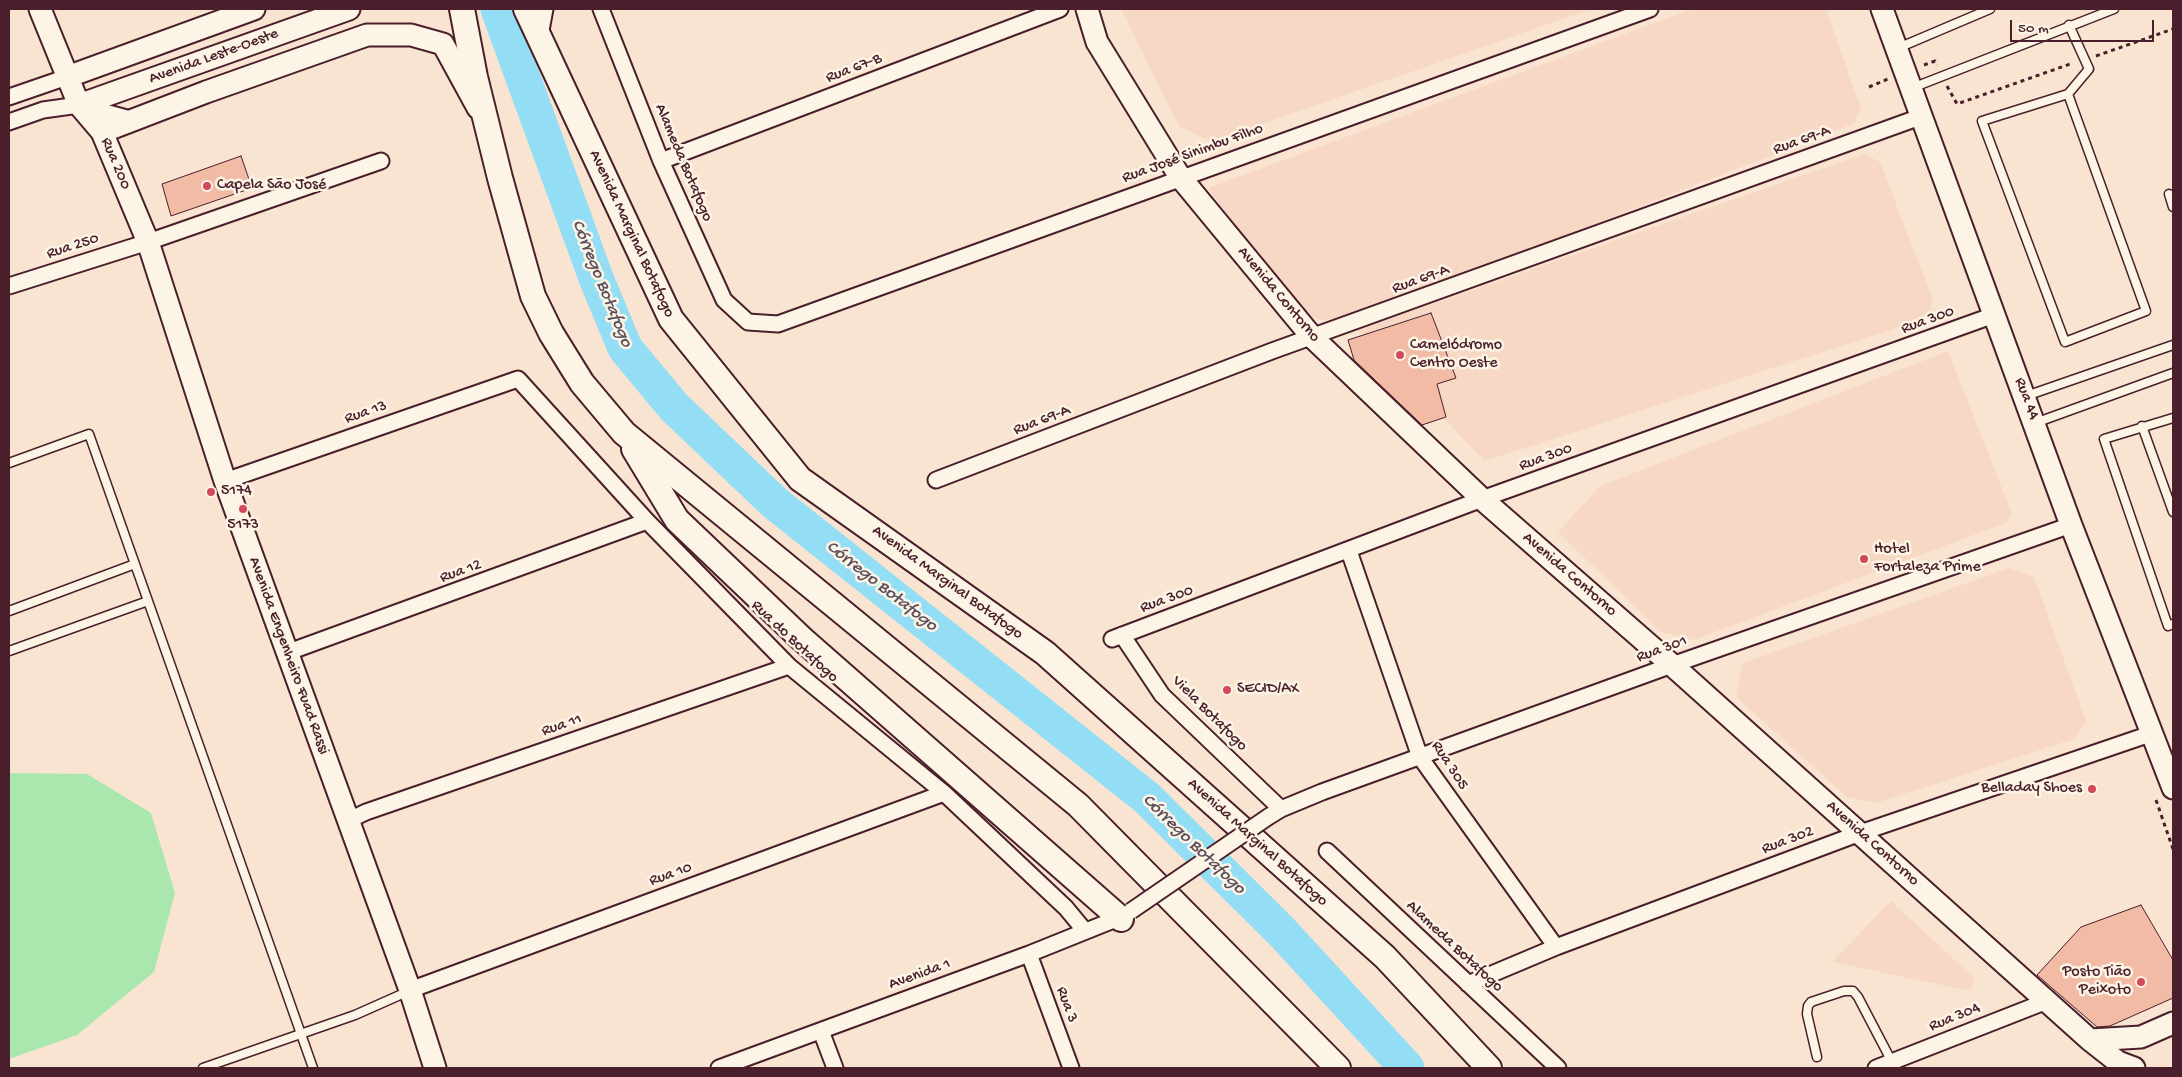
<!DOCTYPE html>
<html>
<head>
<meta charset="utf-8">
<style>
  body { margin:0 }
  #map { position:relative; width:2182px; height:1077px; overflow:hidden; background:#f9e4d2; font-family:"Gochi Hand",sans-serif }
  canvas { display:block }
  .frame { position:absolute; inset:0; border:10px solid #4a1f2b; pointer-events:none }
  .scale { position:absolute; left:2010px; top:20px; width:144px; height:22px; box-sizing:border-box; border:2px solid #4a1f2b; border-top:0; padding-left:6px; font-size:15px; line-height:18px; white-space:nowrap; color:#4a1f2b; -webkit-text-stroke:4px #fcf5e5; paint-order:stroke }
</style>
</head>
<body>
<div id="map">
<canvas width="2182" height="1077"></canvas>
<div class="frame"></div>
<div class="scale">50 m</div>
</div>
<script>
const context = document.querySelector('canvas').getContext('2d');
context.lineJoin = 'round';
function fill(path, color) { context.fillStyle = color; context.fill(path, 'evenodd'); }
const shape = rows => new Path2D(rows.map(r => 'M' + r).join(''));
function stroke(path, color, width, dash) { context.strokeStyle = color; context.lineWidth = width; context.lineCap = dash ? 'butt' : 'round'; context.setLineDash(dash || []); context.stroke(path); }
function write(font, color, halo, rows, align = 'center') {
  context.font = font + ' "Gochi Hand",sans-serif'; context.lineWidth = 5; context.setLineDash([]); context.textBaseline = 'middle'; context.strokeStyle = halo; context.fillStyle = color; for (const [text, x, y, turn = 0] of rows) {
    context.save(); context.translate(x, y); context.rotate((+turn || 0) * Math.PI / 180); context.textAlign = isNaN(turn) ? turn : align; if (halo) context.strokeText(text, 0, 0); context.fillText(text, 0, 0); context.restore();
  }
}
fill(shape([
  [1121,9,1592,9,1210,142,1179,126],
  [1692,9,1826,9,1861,109,1853,124,1353,317,1320,320,1298,311,1208,188],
  [1864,154,1880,162,1933,300,1928,318,1485,461,1358,330],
  [1948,351,2012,514,2006,523,1694,640,1661,632,1558,532,1600,486],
  [2009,568,2034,577,2086,721,2074,739,1876,803,1847,797,1736,697,1743,663],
  [1891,901,1974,978,1971,991,1832,962]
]), '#f7d8c4');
fill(shape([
  [9,773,87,774,151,813,175,893,154,972,77,1035,9,1059]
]), '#aae7ae');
stroke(shape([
  [498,9,596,278,625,348,674,407,775,503,1147,798,1282,932,1407,1068]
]), '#93def4', 35);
const building = shape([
  [241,156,252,188,171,216,162,184,241,156],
  [1431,313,1456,378,1437,384,1446,417,1422,425,1354,360,1348,340,1431,313],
  [2141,905,2173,960,2173,998,2110,1026,2097,1027,2037,975,2081,927,2141,905]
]);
fill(building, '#f2bba5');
stroke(building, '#4a1f2b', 1);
const lane = shape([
  [1898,48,1990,9],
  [1912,88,2114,9],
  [2068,94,2146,311,2065,342,1982,121,2068,94,2089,69,2069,25],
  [2169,194,2173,207],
  [2026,396,2173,345],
  [2173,418,2104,439,2168,626,2173,624],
  [2035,423,2173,373],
  [2142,426,2173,512],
  [9,463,89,434,313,1068],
  [9,611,135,564],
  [9,651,148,601],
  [1817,1057,1807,1014,1808,1006,1811,1002,1844,991,1853,991,1858,997,1892,1062],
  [203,1068,355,1015,409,991]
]);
const street = shape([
  [601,9,661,161,724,300,748,322,778,324,1650,9],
  [540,36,545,9],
  [9,97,67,77],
  [9,122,43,110,79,105,134,120],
  [661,161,1060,9],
  [9,286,148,242,381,161],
  [936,480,1272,351,1920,117],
  [225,481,518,379,647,521,789,666,944,793,1066,908,1085,931],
  [1349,551,1420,757,1556,947],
  [1122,635,1162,695,1281,809],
  [1112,639,1482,499,1994,315],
  [286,653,647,521],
  [1268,817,1281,809,1322,792,1672,665,2071,525],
  [347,821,366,812,789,666],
  [1327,851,1558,1068],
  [1029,954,1071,1068],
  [1468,984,1556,947,1860,833,2153,733],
  [410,990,944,793],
  [821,1031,835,1068],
  [719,1068,1029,954,1126,915],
  [1876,1068,2047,1001]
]);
const secondary = shape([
  [40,9,79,105,102,132,148,242,225,481,410,990,435,1068],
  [1087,9,1097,42,1180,177,1312,337,1482,499,1672,665,2090,1040,2118,1062,2134,1068],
  [1882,9,2071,525,2173,788],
  [67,77,254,9],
  [79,105,349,9],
  [102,132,206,92,367,35,411,35,443,44,478,108],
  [2090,1040,2141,1037,2173,1023]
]);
const primary = shape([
  [462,9,475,77,500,178,533,296,551,333,582,383,624,433,1078,805,1338,1068],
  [526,9,671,319,800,479,1045,653,1385,957,1489,1068],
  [634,449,677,520,801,638,1121,919]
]);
stroke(lane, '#4a1f2b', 11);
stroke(street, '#4a1f2b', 19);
stroke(secondary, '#4a1f2b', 25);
stroke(primary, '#4a1f2b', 28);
stroke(shape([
  [2096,56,2173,29],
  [1924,65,1935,61,1937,65],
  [1947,86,1957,104,2073,63],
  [1869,87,1888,79],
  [2156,800,2173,849]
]), '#4a1f2b', 3, [4, 4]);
stroke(lane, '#fcf5e5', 8);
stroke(street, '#fcf5e5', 15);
stroke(secondary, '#fcf5e5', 21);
stroke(primary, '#fcf5e5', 24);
const streetBridge = shape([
  [1131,911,1268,817]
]);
stroke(streetBridge, '#4a1f2b', 19, []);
stroke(streetBridge, '#fcf5e5', 15);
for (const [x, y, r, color] of [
  [207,186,5,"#d1495b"],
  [1400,355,5,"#d1495b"],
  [211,492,5,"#d1495b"],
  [243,509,5,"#d1495b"],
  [1864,559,5,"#d1495b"],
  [1227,690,5,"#d1495b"],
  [2092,789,5,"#d1495b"],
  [2141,982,5,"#d1495b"]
]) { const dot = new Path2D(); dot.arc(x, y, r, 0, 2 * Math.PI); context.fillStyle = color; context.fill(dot); stroke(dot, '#fcf5e5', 2); }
write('16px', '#4a1f2b', '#fcf5e5', [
  ["Avenida Leste-Oeste",214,57,-20],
  ["Rua 67-B",854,69,-21],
  ["Rua 69-A",1802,141,-20],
  ["Rua José Sinimbu Filho",1193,154,-20],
  ["Alameda Botafogo",683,163,67],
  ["Rua 200",115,164,67],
  ["Avenida Marginal Botafogo",631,234,65],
  ["Rua 250",73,247,-18],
  ["Rua 69-A",1421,280,-20],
  ["Avenida Contorno",1278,295,50],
  ["Rua 300",1928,321,-20],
  ["Rua 44",2026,399,69],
  ["Rua 13",366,413,-19],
  ["Rua 69-A",1042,421,-21],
  ["Rua 300",1546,458,-20],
  ["Rua 12",461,572,-20],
  ["Avenida Contorno",1569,575,41],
  ["Avenida Marginal Botafogo",947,583,36],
  ["Rua 300",1167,600,-20],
  ["Rua do Botafogo",794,642,43],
  ["Rua 301",1662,650,-20],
  ["Avenida Engenheiro Fuad Rassi",288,656,70],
  ["Viela Botafogo",1209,714,45],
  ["Rua 11",562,726,-19],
  ["Rua 305",1449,766,57],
  ["Rua 302",1788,841,-21],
  ["Avenida Marginal Botafogo",1257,843,42],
  ["Avenida Contorno",1872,844,42],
  ["Rua 10",671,875,-20],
  ["Alameda Botafogo",1454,947,43],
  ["Avenida 1",920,975,-20],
  ["Rua 3",1066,1005,70],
  ["Rua 304",1955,1018,-22]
]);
write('16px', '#4a1f2b', '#fcf5e5', [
  ["Capela São José",217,186],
  ["Camelódromo",1410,346],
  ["Centro Oeste",1410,364],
  ["5174",221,492],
  ["5173",243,526,"center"],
  ["Hotel",1874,550],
  ["Fortaleza Prime",1874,568],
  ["SECID/AX",1237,690],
  ["Belladay Shoes",2082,789,"right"],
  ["Posto Tião",2131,973,"right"],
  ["Peixoto",2131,991,"right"]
], 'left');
write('italic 18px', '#5c4f5d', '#fcf5e5', [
  ["Córrego Botafogo",601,284,68],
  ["Córrego Botafogo",881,587,38],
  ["Córrego Botafogo",1193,845,44]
]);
</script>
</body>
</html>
